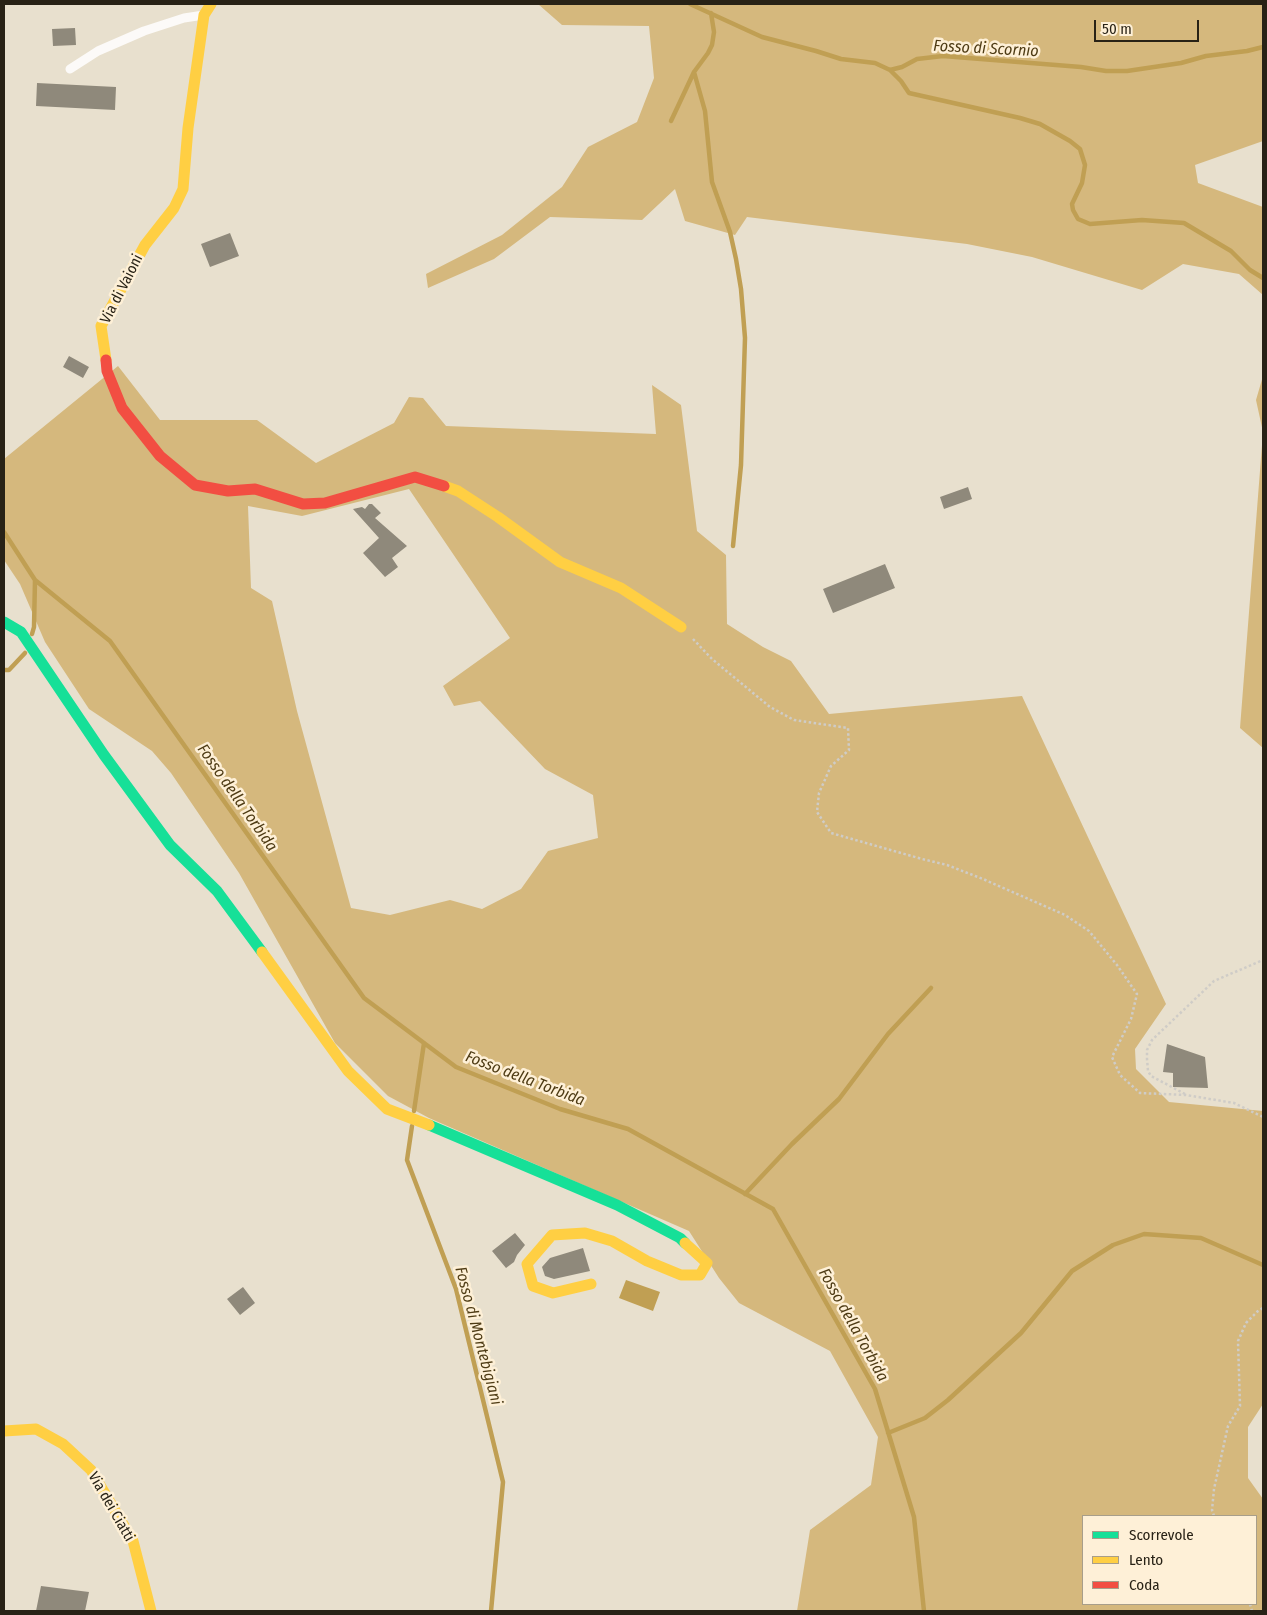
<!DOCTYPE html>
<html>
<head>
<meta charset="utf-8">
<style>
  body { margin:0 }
  #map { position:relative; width:1267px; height:1615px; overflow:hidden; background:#e8e0ce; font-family:"Fira Sans Condensed",sans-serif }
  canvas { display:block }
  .frame { position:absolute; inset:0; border:5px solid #282216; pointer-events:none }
  .legend { position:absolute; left:1082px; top:1515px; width:175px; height:90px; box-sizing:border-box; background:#fef0d7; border:1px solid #a89e8a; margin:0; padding:6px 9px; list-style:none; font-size:15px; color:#282216 }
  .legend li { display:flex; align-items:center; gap:10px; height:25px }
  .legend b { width:25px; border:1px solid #a89e8a }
  .scale { position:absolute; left:1094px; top:20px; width:105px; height:22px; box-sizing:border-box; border:2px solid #282216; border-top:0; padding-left:6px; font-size:15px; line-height:18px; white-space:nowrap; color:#282216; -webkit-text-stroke:4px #fef0d7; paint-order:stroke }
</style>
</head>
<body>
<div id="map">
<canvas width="1267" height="1615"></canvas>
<div class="frame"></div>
<ul class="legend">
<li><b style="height:6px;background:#16e098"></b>Scorrevole</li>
<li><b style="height:6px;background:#ffcf43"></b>Lento</li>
<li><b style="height:6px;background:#f24e42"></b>Coda</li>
</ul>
<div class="scale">50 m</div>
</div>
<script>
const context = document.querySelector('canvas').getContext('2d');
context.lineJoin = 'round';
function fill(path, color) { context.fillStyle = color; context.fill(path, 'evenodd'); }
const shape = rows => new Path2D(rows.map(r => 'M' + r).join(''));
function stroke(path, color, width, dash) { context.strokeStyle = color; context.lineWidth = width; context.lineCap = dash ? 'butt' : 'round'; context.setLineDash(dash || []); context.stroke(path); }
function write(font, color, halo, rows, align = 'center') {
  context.font = font + ' "Fira Sans Condensed",sans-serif'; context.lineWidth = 5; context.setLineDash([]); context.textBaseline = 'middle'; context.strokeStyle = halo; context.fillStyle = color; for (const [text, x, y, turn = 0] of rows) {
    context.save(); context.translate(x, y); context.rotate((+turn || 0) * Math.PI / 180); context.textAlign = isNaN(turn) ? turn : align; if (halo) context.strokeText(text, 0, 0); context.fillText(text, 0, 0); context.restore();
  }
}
fill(shape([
  [538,4,1263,4,1263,141,1195,165,1198,183,1263,207,1263,295,1239,274,1183,264,1142,290,1032,257,967,244,747,217,735,235,685,221,675,189,642,220,550,217,494,259,428,288,426,274,502,235,562,187,588,147,637,122,654,78,649,26,562,25],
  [118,366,160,420,257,420,316,463,394,423,409,397,423,398,446,426,656,434,652,385,681,405,697,531,726,555,727,624,763,647,791,661,829,714,1022,696,1166,1004,1135,1049,1136,1069,1169,1102,1263,1111,1263,1404,1248,1427,1248,1478,1263,1499,1263,1611,797,1611,810,1530,871,1485,878,1437,830,1351,739,1303,719,1278,689,1231,429,1118,388,1096,335,1043,239,873,171,773,152,751,89,709,45,642,20,584,4,560,4,459],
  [409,489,510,638,443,686,454,706,480,701,545,769,593,795,598,838,548,851,521,889,482,909,450,900,390,915,351,908,297,711,272,601,251,588,248,506,302,516],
  [1083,1516,1256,1516,1256,1604,1083,1604],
  [1263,376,1263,748,1240,728,1263,432,1256,400]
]), '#d5b87d');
fill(shape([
  [626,1280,660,1292,653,1311,619,1298]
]), '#c09f53');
stroke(shape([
  [690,4,762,37,816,51,841,59,875,63,890,70,902,67,917,59,943,56,1081,67,1106,71,1127,71,1181,63,1206,56,1247,51,1263,47],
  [890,70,901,81,909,93,1020,118,1040,124,1070,141,1080,149,1085,165,1082,183,1072,204,1073,210,1078,219,1090,224,1142,220,1184,223,1231,251,1250,270,1263,278],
  [694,72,705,111,712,182,730,232,736,259,741,289,745,338,741,465,733,546],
  [671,121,694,72,708,53,712,45,714,32,711,13],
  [4,532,35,580,110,641,364,998,456,1067,560,1109,628,1129,773,1209,875,1389,914,1517,924,1611],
  [32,634,34,627,35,580],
  [4,670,9,670,25,653],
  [414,1111,424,1043],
  [412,1126,407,1160,456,1289,503,1482,491,1611],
  [745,1194,792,1144,839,1099,888,1034,931,988],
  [888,1433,925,1418,948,1400,1021,1333,1072,1271,1113,1245,1144,1234,1201,1238,1263,1265]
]), '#c09f53', 4.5);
fill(shape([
  [75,28,76,45,53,46,52,29],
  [37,83,116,87,115,110,36,106],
  [230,233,239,256,210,267,201,244],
  [69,356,89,367,83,378,63,367],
  [968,487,972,499,944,509,940,497],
  [369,504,372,504,381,513,375,518,407,546,392,558,398,567,385,577,363,553,379,538,353,509,362,507,365,509],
  [885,564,895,588,833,613,823,589],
  [1167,1044,1205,1057,1208,1088,1173,1087,1173,1073,1163,1072],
  [515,1233,525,1245,517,1255,514,1262,506,1268,492,1251],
  [583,1248,590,1271,554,1279,545,1276,542,1267,550,1258],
  [243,1287,255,1303,240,1315,227,1299],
  [41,1586,89,1592,85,1611,36,1611]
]), '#8f897b');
stroke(shape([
  [693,639,712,659,770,707,794,720,848,728,849,750,831,766,819,793,817,812,831,833,922,859,947,865,983,879,1065,915,1089,931,1117,965,1137,994,1131,1019,1112,1057,1120,1075,1140,1093,1186,1095,1234,1103,1263,1117],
  [1185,1094,1151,1076,1148,1071,1147,1059,1147,1050,1152,1040,1214,981,1263,960],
  [1214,1516,1212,1510,1214,1489,1228,1426,1240,1406,1238,1341,1246,1323,1258,1311,1263,1308],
  [1250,1604,1252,1611]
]), '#cfccc7', 2.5, [2.5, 2.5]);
stroke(shape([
  [70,69,98,51,144,31,184,18,204,15]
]), '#fcfaf8', 9);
stroke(shape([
  [4,622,21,632,104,755,170,845,217,891,262,952],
  [429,1125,617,1205,680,1238,685,1243]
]), '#16e098', 11);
stroke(shape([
  [106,360,101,326,145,245,174,208,183,189,188,128,204,15,211,4],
  [444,486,458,491,498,517,560,562,621,588,681,627],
  [262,952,348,1071,387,1109,429,1125],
  [591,1284,553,1293,533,1286,527,1264,552,1235,585,1233,612,1241,647,1261,681,1275,700,1275,707,1263,685,1243],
  [4,1431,36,1429,63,1444,91,1470,133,1541,151,1611]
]), '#ffcf43', 11);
stroke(shape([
  [106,360,107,371,122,408,160,456,195,485,228,491,255,489,303,504,325,503,415,477,444,486]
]), '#f24e42', 11);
write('15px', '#282216', '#fef0d7', [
  ["Via di Vaioni",122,289,-63],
  ["Via dei Ciatti",111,1507,60]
]);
write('italic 16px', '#4e3b14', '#fef0d7', [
  ["Fosso di Scornio",986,49,3],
  ["Fosso della Torbida",237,798,55],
  ["Fosso della Torbida",525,1079,21],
  ["Fosso della Torbida",853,1325,61],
  ["Fosso di Montebigiani",478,1336,75]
]);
</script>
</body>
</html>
